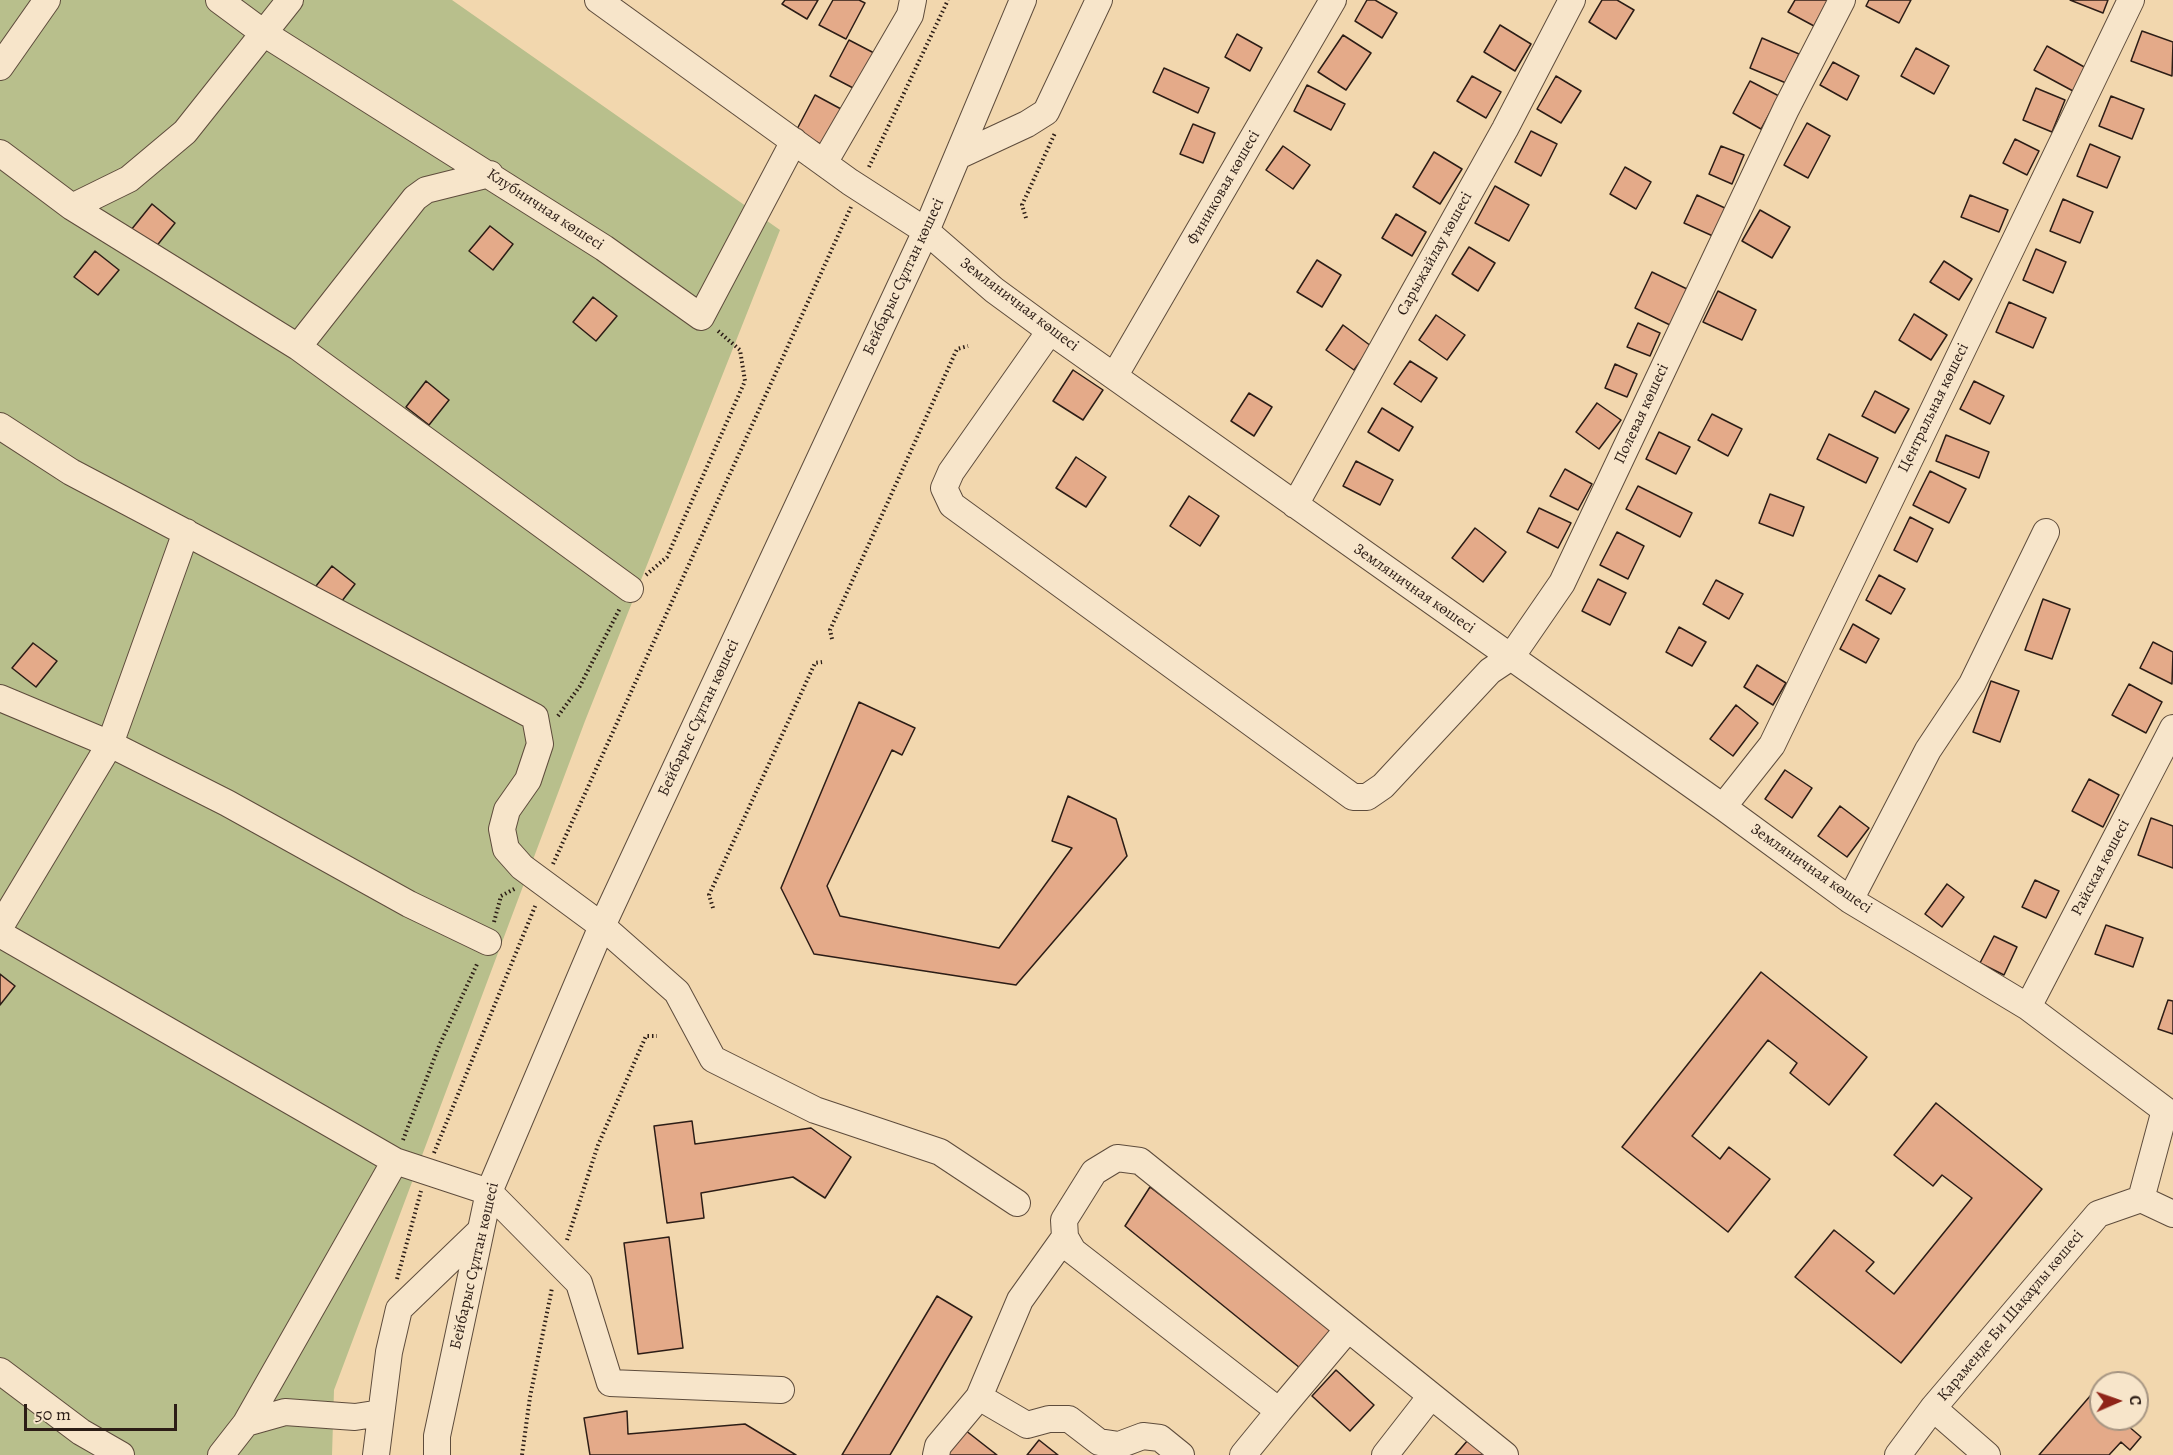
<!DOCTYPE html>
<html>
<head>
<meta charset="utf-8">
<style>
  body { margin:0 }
  #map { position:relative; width:2173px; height:1455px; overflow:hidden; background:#f2d7ae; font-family:Alegreya,serif }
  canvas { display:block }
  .north { position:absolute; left:2089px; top:1371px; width:60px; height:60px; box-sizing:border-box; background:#f7e5ca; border:2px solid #a69582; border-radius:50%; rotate:88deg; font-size:16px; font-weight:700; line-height:24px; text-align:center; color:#2c1d16 }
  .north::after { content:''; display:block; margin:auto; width:21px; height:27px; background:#8f2418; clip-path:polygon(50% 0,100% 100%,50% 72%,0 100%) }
  .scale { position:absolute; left:24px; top:1404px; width:153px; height:27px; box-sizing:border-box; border:3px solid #2c1d16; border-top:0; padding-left:8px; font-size:18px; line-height:21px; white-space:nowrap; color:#2c1d16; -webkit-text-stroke:4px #f7e5ca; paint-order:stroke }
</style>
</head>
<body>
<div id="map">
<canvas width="2173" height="1455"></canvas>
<div class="north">С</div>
<div class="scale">50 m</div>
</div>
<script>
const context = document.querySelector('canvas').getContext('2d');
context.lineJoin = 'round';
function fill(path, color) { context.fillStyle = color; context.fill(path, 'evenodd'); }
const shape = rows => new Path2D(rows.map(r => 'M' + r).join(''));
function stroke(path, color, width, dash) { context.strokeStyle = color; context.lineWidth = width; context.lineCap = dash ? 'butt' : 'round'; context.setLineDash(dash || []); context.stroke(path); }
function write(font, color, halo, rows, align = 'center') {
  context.font = font + ' Alegreya,serif'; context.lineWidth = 5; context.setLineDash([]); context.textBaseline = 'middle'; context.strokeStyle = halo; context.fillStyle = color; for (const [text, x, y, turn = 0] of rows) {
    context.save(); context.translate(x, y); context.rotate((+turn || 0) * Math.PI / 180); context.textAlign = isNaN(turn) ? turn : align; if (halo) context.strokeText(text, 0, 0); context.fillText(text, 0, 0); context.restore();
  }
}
fill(shape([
  [0,0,452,0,780,230,585,721,334,1390,332,1455,0,1455]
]), '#b8bf8c');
const building = shape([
  [785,0,818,0,807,19,782,4,785,0],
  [833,0,859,0,865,3,846,39,819,25,833,0],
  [1367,0,1375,0,1397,13,1382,38,1355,21,1367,0],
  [1602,0,1617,0,1634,10,1616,39,1589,22,1602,0],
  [1795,0,1828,0,1814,26,1788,12,1795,0],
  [1869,0,1911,0,1899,23,1866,6,1869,0],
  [2070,0,2108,0,2103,13,2070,0],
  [1500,25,1531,44,1515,71,1484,52,1500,25],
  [2142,31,2173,42,2172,76,2131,61,2142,31],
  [1237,34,1262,48,1250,71,1225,57,1237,34],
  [1343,35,1371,53,1346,90,1318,72,1343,35],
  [1762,38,1799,54,1786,83,1750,68,1762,38],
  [849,40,876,54,857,90,830,76,849,40],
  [2047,46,2086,68,2073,91,2034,70,2047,46],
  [1916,48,1949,66,1934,94,1901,76,1916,48],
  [1833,62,1859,76,1847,100,1820,85,1833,62],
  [1164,68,1209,88,1198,113,1153,92,1164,68],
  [1472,76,1501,92,1486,118,1457,101,1472,76],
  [1556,76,1581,91,1561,123,1537,109,1556,76],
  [1750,81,1779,96,1761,129,1733,113,1750,81],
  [1307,85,1345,104,1331,130,1294,111,1307,85],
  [2036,88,2065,100,2052,132,2023,120,2036,88],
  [815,95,841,109,822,145,796,131,815,95],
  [2111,96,2144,109,2132,139,2099,126,2111,96],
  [1807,123,1830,136,1808,178,1784,165,1807,123],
  [1193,124,1215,133,1203,163,1180,154,1193,124],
  [1531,131,1557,144,1541,176,1515,162,1531,131],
  [2015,139,2039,151,2027,175,2003,163,2015,139],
  [2090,144,2120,157,2107,188,2077,176,2090,144],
  [1283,146,1310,165,1293,189,1266,170,1283,146],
  [1721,146,1744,155,1732,184,1709,174,1721,146],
  [1434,152,1462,169,1440,204,1413,187,1434,152],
  [1625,167,1651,182,1636,209,1610,194,1625,167],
  [1495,186,1529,205,1509,241,1475,223,1495,186],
  [1697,195,1727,209,1715,237,1684,223,1697,195],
  [1970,195,2008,210,1999,232,1961,217,1970,195],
  [2063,199,2093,212,2080,243,2050,231,2063,199],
  [152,204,175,223,155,248,131,230,152,204],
  [1760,210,1790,227,1772,258,1742,241,1760,210],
  [1396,214,1426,232,1412,256,1382,238,1396,214],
  [490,226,513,244,493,270,469,251,490,226],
  [1469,247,1495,263,1478,291,1452,274,1469,247],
  [2036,249,2066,262,2053,293,2023,280,2036,249],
  [95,251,119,270,98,295,74,277,95,251],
  [1317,260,1341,275,1322,307,1297,292,1317,260],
  [1944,261,1972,279,1959,300,1930,282,1944,261],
  [1652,272,1689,290,1672,326,1635,308,1652,272],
  [1718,291,1756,310,1742,340,1703,322,1718,291],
  [593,297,617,316,596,341,573,322,593,297],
  [2009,302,2046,318,2033,348,1996,332,2009,302],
  [1914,314,1947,335,1931,360,1899,340,1914,314],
  [1436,315,1465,335,1447,360,1419,340,1436,315],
  [1638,323,1660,333,1650,356,1627,347,1638,323],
  [1343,325,1371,346,1354,370,1326,350,1343,325],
  [1410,361,1437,378,1421,402,1394,384,1410,361],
  [1615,364,1637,374,1627,397,1605,388,1615,364],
  [1073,370,1103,390,1083,420,1053,401,1073,370],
  [426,381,449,400,429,425,406,407,426,381],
  [1974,381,2004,396,1990,424,1960,409,1974,381],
  [1875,391,1909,409,1895,433,1862,416,1875,391],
  [1249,393,1272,407,1254,436,1231,421,1249,393],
  [1597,403,1621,420,1599,449,1576,432,1597,403],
  [1382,408,1413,427,1399,451,1368,432,1382,408],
  [1712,414,1742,429,1728,456,1698,440,1712,414],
  [1659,432,1690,447,1676,474,1646,459,1659,432],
  [1829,434,1878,458,1866,483,1817,459,1829,434],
  [1946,435,1989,452,1979,478,1936,461,1946,435],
  [1076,457,1106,477,1086,507,1056,488,1076,457],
  [1356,461,1393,480,1380,505,1343,486,1356,461],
  [1565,469,1592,484,1578,510,1550,496,1565,469],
  [1930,471,1966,489,1949,523,1913,505,1930,471],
  [1638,486,1692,513,1680,537,1626,509,1638,486],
  [1770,494,1804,507,1793,536,1759,523,1770,494],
  [1189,496,1219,516,1200,546,1170,526,1189,496],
  [1539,508,1571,523,1558,548,1527,532,1539,508],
  [1910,517,1933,529,1917,562,1894,550,1910,517],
  [1475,528,1506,552,1483,582,1452,558,1475,528],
  [1617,532,1644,546,1628,579,1600,565,1617,532],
  [332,566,355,584,335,610,312,591,332,566],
  [1879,575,1905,589,1891,614,1866,600,1879,575],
  [1598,579,1626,593,1610,625,1582,611,1598,579],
  [1716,580,1743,594,1729,619,1703,604,1716,580],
  [2043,599,2070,609,2052,659,2025,650,2043,599],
  [1853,624,1879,639,1866,663,1840,649,1853,624],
  [1679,627,1706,642,1692,666,1666,652,1679,627],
  [2153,642,2173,652,2172,684,2140,668,2153,642],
  [33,643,57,661,36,687,12,668,33,643],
  [1757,665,1786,683,1773,705,1744,687,1757,665],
  [1991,681,2019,691,2000,742,1973,732,1991,681],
  [2129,684,2162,702,2146,733,2112,715,2129,684],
  [859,702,915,728,902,755,892,750,827,886,840,916,999,948,1072,848,1052,841,1068,796,1116,819,1127,856,1016,985,814,954,781,888,859,702],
  [1736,705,1758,723,1733,756,1710,739,1736,705],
  [1785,770,1812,788,1792,818,1765,799,1785,770],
  [2089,779,2119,795,2103,827,2072,811,2089,779],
  [1840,806,1869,828,1847,857,1818,836,1840,806],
  [2151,818,2173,826,2173,868,2138,855,2151,818],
  [2035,880,2059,891,2046,918,2022,907,2035,880],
  [1947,884,1964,897,1942,927,1925,914,1947,884],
  [2106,925,2143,938,2133,967,2095,954,2106,925],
  [1994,936,2017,947,2004,975,1980,963,1994,936],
  [1761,972,1867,1057,1829,1105,1790,1073,1797,1063,1768,1040,1692,1136,1720,1159,1729,1147,1770,1179,1728,1232,1622,1147,1761,972],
  [0,974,15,986,0,1005,0,974],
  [2168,1000,2173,1001,2173,1034,2158,1029,2168,1000],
  [1936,1103,2042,1189,1901,1363,1795,1277,1834,1230,1874,1262,1866,1271,1894,1294,1972,1198,1942,1175,1933,1186,1894,1155,1936,1103],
  [692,1121,695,1144,811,1128,851,1157,825,1198,793,1177,701,1193,704,1218,667,1223,654,1126,692,1121],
  [1150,1187,1334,1329,1305,1372,1125,1226,1150,1187],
  [669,1237,683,1348,638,1354,624,1243,669,1237],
  [937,1296,972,1317,890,1455,842,1455,937,1296],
  [1336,1370,1374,1405,1350,1431,1312,1396,1336,1370],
  [2091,1395,2101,1403,2101,1419,2120,1419,2141,1437,2130,1450,2121,1442,2109,1455,2039,1455,2091,1395],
  [627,1411,628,1434,745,1424,796,1455,590,1455,584,1418,627,1411],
  [965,1430,997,1455,945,1455,965,1430],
  [1039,1440,1058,1455,1027,1455,1039,1440],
  [1468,1440,1486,1455,1455,1455,1468,1440]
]);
fill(building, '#e4aa89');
stroke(building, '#2c1d16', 1.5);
const minor = shape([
  [219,0,265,34,604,248,701,317,794,141],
  [598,0,850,182,926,231,994,290,1050,331,1723,807,1850,900,2028,1007,2173,1116],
  [0,67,47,0],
  [0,153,72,207,298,347,630,589],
  [958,156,1027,124,1046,112,1099,0],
  [824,163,910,15,913,0],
  [72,207,129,179,185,132,290,0],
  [1050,331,951,472,944,488,952,505,1353,797,1367,797,1383,786,1490,671,1511,657,1562,583,1786,109,1842,0],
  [298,347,415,198,426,190,490,174],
  [1115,375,1333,0],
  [0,426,71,472,535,717,540,744,528,780,507,810,502,829,506,849,522,867,602,926,677,992,713,1059,815,1110,940,1152,1017,1203],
  [1295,505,1505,129,1572,0],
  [0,698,110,744,227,803,409,904,488,942],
  [1723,807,1772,745,2131,0],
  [1850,900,1928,750,1972,684,2046,532],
  [0,927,110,744,186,532],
  [0,934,395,1161,489,1192,579,1283,610,1383,781,1390],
  [2028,1007,2173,728],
  [2141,1199,2165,1110],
  [2141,1199,2173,1214],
  [0,1371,81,1432,121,1455],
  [979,1397,1027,1425,1049,1419,1069,1419,1099,1442,1119,1445,1143,1436,1160,1438,1181,1455],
  [1933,1408,1987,1455],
  [1279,1411,1348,1329],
  [246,1423,285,1412,355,1417,381,1413],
  [221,1455,246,1423,395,1161],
  [376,1455,389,1352,399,1309,480,1231],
  [437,1455,437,1436,489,1192,602,926,926,231,1023,0],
  [936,1455,938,1446,979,1397,1020,1300,1065,1237],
  [1243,1455,1279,1411,1073,1251,1065,1237,1064,1220,1094,1172,1117,1158,1140,1161,1505,1455],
  [1385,1455,1431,1396],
  [1898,1455,1933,1408,2098,1214,2141,1199]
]);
stroke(minor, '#5e4c3c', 28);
stroke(shape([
  [869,167,948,0],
  [1026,218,1022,205,1055,133],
  [646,575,667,557,745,381,740,350,718,331],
  [832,639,830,630,957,349,968,346],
  [558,716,580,686,620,608],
  [553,864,851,207],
  [713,908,709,895,815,663,822,662],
  [494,922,501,896,516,888],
  [403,1140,439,1046,478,962],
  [434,1153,536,904],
  [567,1240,598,1145,646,1036,657,1036],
  [397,1279,421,1191],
  [522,1455,530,1397,552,1288]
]), '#2c1d16', 4, [1.5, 3]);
stroke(minor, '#f7e5ca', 26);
write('16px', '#2c1d16', '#f7e5ca', [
  ["Финиковая көшесі",1224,188,-60],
  ["Клубничная көшесі",545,210,33],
  ["Сарыжайлау көшесі",1435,254,-61],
  ["Бейбарыс Сұлтан көшесі",904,277,-65],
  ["Земляничная көшесі",1019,305,37],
  ["Центральная көшесі",1934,408,-64],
  ["Полевая көшесі",1642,414,-65],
  ["Земляничная көшесі",1414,589,35],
  ["Бейбарыс Сұлтан көшесі",699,718,-65],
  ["Райская көшесі",2101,868,-62],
  ["Земляничная көшесі",1811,869,35],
  ["Бейбарыс Сұлтан көшесі",475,1266,-77],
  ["Қараменде Би Шақаұлы көшесі",2011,1316,-50]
]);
</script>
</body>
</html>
